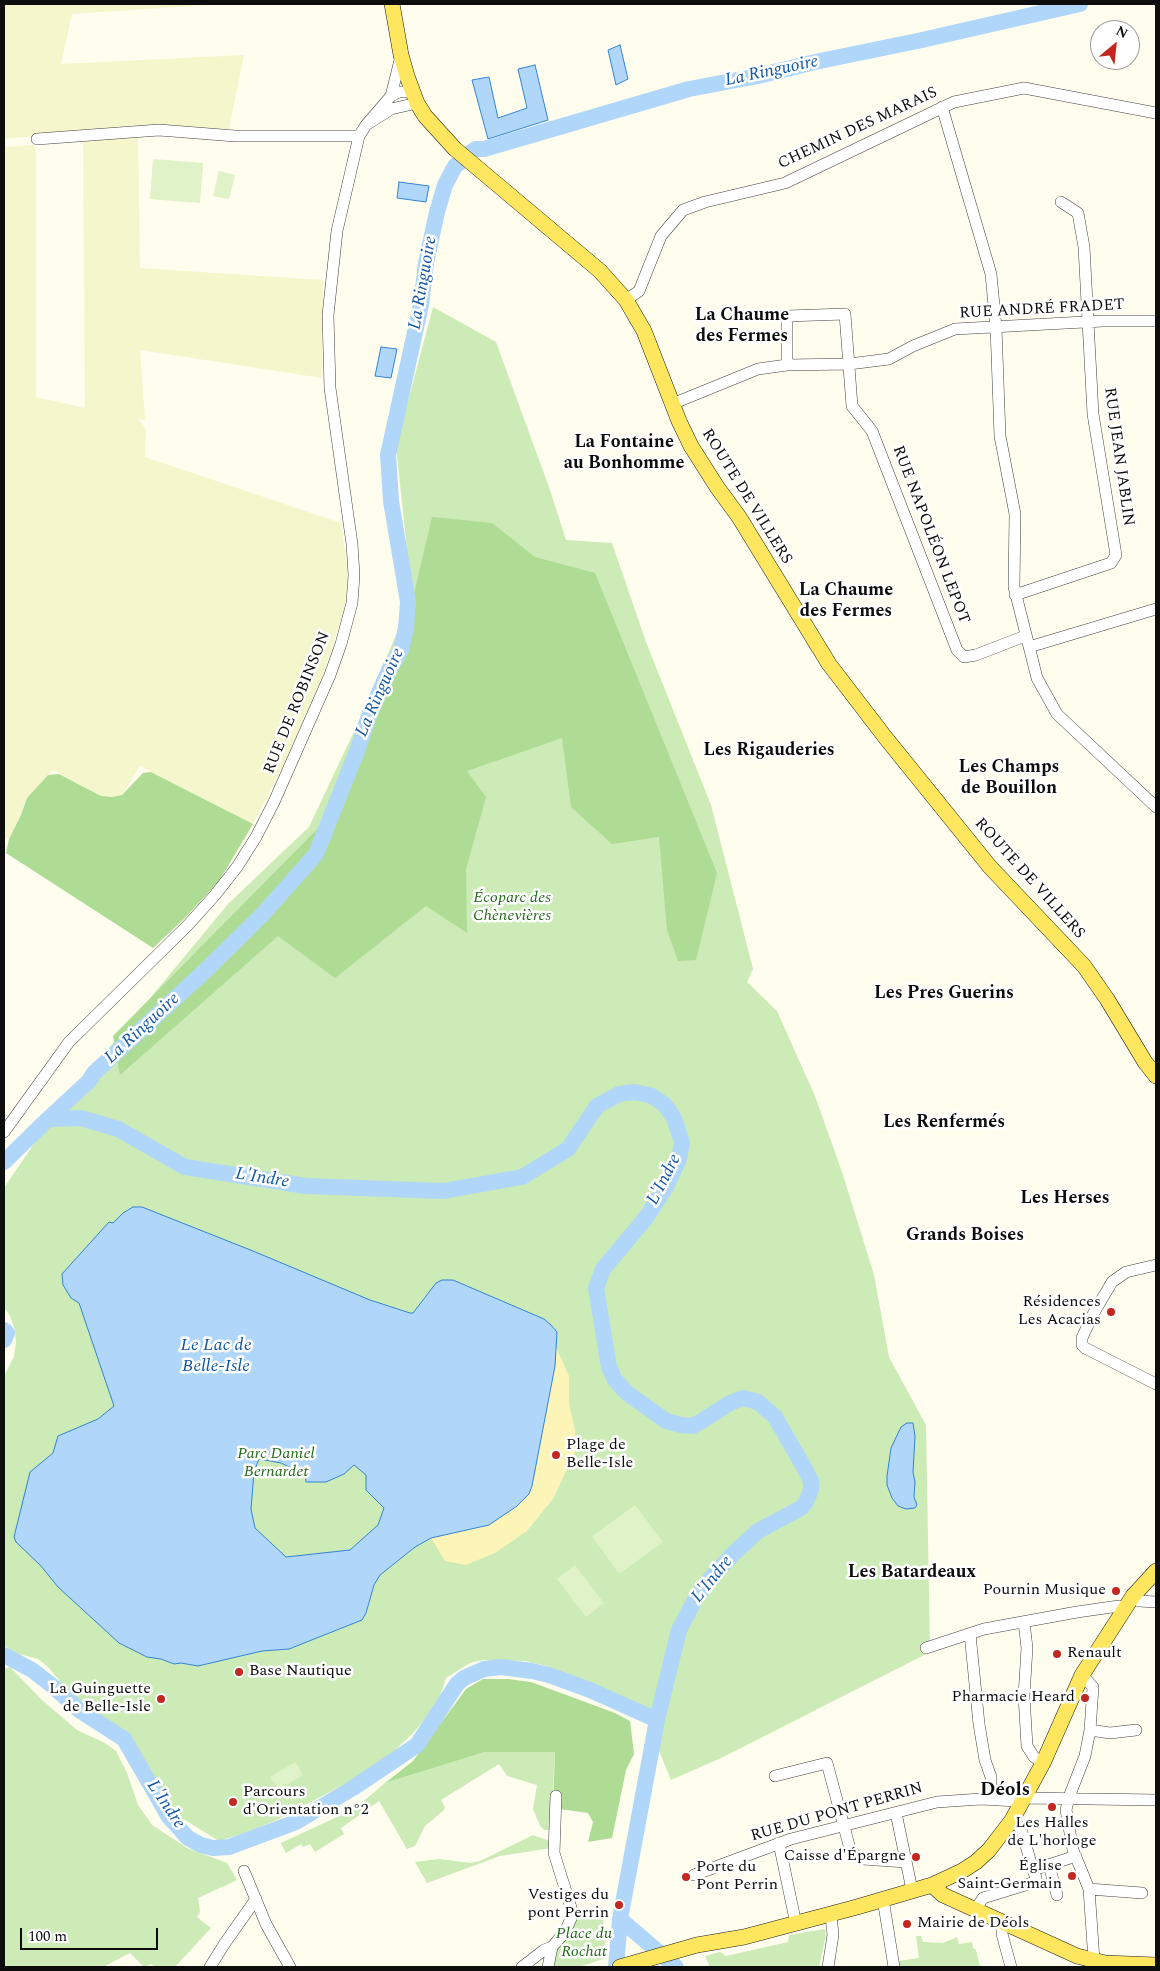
<!DOCTYPE html>
<html>
<head>
<meta charset="utf-8">
<style>
  body { margin:0 }
  #map { position:relative; width:1160px; height:1971px; overflow:hidden; background:#fffdee; font-family:Spectral,serif }
  canvas { display:block }
  .frame { position:absolute; inset:0; border:5px solid #0d0d0d; pointer-events:none }
  .north { position:absolute; left:1090px; top:20px; width:50px; height:50px; box-sizing:border-box; background:#fff; border:1px solid #9e9e9e; border-radius:50%; rotate:28deg; font-size:14px; font-weight:700; line-height:20px; text-align:center; color:#0d0d0d }
  .north::after { content:''; display:block; margin:auto; width:18px; height:22px; background:#c32720; clip-path:polygon(50% 0,100% 100%,50% 72%,0 100%) }
  .scale { position:absolute; left:20px; top:1928px; width:138px; height:22px; box-sizing:border-box; border:2px solid #0d0d0d; border-top:0; padding-left:6px; font-size:15px; line-height:18px; white-space:nowrap; color:#0d0d0d; -webkit-text-stroke:4px #fff; paint-order:stroke }
</style>
</head>
<body>
<div id="map">
<canvas width="1160" height="1971"></canvas>
<div class="frame"></div>
<div class="north">N</div>
<div class="scale">100 m</div>
</div>
<script>
const context = document.querySelector('canvas').getContext('2d');
context.lineJoin = 'round';
function fill(path, color) { context.fillStyle = color; context.fill(path, 'evenodd'); }
const shape = rows => new Path2D(rows.map(r => 'M' + r).join(''));
function stroke(path, color, width, dash) { context.strokeStyle = color; context.lineWidth = width; context.lineCap = dash ? 'butt' : 'round'; context.setLineDash(dash || []); context.stroke(path); }
function write(font, color, halo, rows, align = 'center') {
  context.font = font + ' Spectral,serif'; context.lineWidth = 5; context.setLineDash([]); context.textBaseline = 'middle'; context.strokeStyle = halo; context.fillStyle = color; for (const [text, x, y, turn = 0] of rows) {
    context.save(); context.translate(x, y); context.rotate((+turn || 0) * Math.PI / 180); context.textAlign = isNaN(turn) ? turn : align; if (halo) context.strokeText(text, 0, 0); context.fillText(text, 0, 0); context.restore();
  }
}
fill(shape([
  [4,4,222,4,72,14,61,64,244,55,229,129,35,136,4,139],
  [138,136,140,268,323,280,322,378,140,350,145,420,138,419,146,429,145,457,341,523,347,565,347,591,343,613,324,672,285,762,253,824,140,766,122,795,112,797,101,796,53,770,27,798,21,815,9,839,4,837,4,147,33,145,36,150,36,397,85,408,83,139]
]), '#f6f6cd');
fill(shape([
  [433,307,496,342,550,490,566,540,612,543,646,642,711,805,753,969,747,982,777,1011,815,1096,843,1175,874,1275,889,1357,926,1425,930,1652,721,1758,671,1780,640,1705,633,1706,610,1698,547,1666,525,1661,483,1660,470,1663,446,1678,438,1702,415,1731,390,1755,358,1777,281,1818,248,1832,219,1841,177,1815,129,1736,98,1713,75,1699,48,1667,38,1659,15,1653,4,1645,4,1376,14,1357,16,1342,15,1330,10,1316,4,1307,4,1188,42,1132,52,1126,55,1113,228,904,309,827,366,706,412,597,396,446],
  [10,1667,42,1700,77,1730,105,1743,116,1751,127,1773,138,1805,152,1825,187,1848,227,1863,237,1880,198,1898,200,1912,197,1917,211,1928,175,1967,155,1967,151,1964,144,1967,130,1953,103,1967,4,1967,4,1669],
  [485,1752,555,1752,551,1830,544,1830,540,1826,533,1809,537,1785,507,1776,499,1764,441,1800,445,1807,443,1811,425,1826,415,1846,407,1849,379,1801,341,1828,344,1834,315,1852,310,1844,303,1847,301,1844,286,1853,281,1843,354,1809,385,1783],
  [533,1835,552,1842,552,1848,500,1856,427,1883,415,1862,439,1859,471,1863,480,1861],
  [603,1912,606,1958,579,1967,554,1967,556,1950,574,1921],
  [825,1929,826,1935,819,1967,710,1967,705,1956,720,1952,726,1956,788,1942,789,1935],
  [916,1936,921,1936,923,1942,943,1943,957,1937,959,1944,972,1942,973,1948,976,1950,980,1967,899,1967,898,1961,919,1958]
]), '#ccebb6');
fill(shape([
  [432,517,492,523,535,557,595,573,717,873,696,960,678,961,667,930,659,837,612,844,571,807,562,738,467,771,486,797,466,869,467,933,426,906,335,978,278,936,120,1075,113,1036,339,807,412,602],
  [151,772,253,824,219,881,184,919,153,948,6,853,9,839,21,815,27,798,48,775,59,774,101,796,112,797,122,795,143,773],
  [483,1679,508,1679,531,1682,615,1713,630,1721,634,1754,626,1770,612,1838,588,1842,593,1822,588,1813,553,1808,555,1752,485,1752,385,1783,413,1761,466,1689]
]), '#aedc94');
fill(shape([
  [556,1347,569,1376,569,1404,575,1430,576,1450,553,1499,527,1531,495,1553,466,1565,445,1561,431,1538,489,1525,517,1506,555,1366]
]), '#fdf4b8');
fill(shape([
  [153,159,203,163,200,203,150,199],
  [219,171,235,175,229,199,213,196],
  [635,1505,663,1542,619,1574,592,1536],
  [575,1565,604,1603,586,1617,557,1579],
  [295,1762,303,1775,279,1790,270,1777]
]), '#dff2c8');
const water = shape([
  [620,45,628,79,616,85,608,50,620,45],
  [535,65,548,120,488,139,472,80,489,77,498,118,527,108,518,69,535,65],
  [399,182,429,186,426,202,397,198,399,182],
  [381,347,397,349,391,378,375,376,381,347],
  [133,1207,142,1207,253,1251,370,1300,410,1313,413,1313,436,1283,442,1280,453,1280,544,1319,551,1325,557,1332,555,1366,532,1486,529,1494,517,1506,489,1525,431,1538,415,1547,380,1575,374,1585,366,1613,362,1620,289,1649,262,1651,198,1666,181,1663,174,1664,161,1659,147,1657,119,1643,58,1587,41,1566,16,1542,14,1537,30,1472,53,1453,58,1436,98,1419,114,1406,79,1303,71,1298,63,1285,62,1274,109,1222,113,1223,123,1213,133,1207],
  [259,1459,281,1463,305,1475,306,1482,326,1482,344,1474,354,1465,366,1475,366,1490,384,1508,378,1525,350,1550,286,1557,255,1528,251,1509,254,1472,259,1459],
  [907,1423,913,1423,915,1436,913,1472,915,1482,914,1497,917,1505,915,1508,906,1509,898,1506,892,1498,887,1485,887,1476,891,1448,901,1427,907,1423]
]);
fill(water, '#b0d7f9');
stroke(water, '#3484d3', 1);
stroke(shape([
  [468,154,476,149,484,149,689,89,758,76,815,62,922,40,1080,4],
  [48,1119,89,1081,94,1073,207,969,263,914,316,854,357,751,370,713,390,668,401,650,406,628,408,602,391,501,388,455,421,305,426,263,437,212,445,185,455,166,462,161],
  [4,1162,48,1119,81,1118,118,1129,185,1167,306,1186,444,1191,522,1177,568,1149,597,1106,619,1094,635,1092,652,1096,665,1105,674,1118,682,1142,679,1159,666,1187,645,1219,603,1269,596,1288,609,1367,615,1380,627,1393,666,1421,681,1425,693,1426,700,1422,730,1403,743,1398,758,1402,775,1417,805,1469,811,1481,811,1490,806,1502,801,1508,758,1531,734,1553,711,1578,696,1598,679,1630,657,1720,620,1919,616,1967],
  [4,1330,7,1333,4,1340],
  [4,1655,32,1670,54,1687,79,1710,124,1739,169,1817,188,1838,201,1845,213,1848,229,1847,296,1822,353,1788,417,1745,457,1684,464,1678,484,1669,501,1667,532,1671,549,1675,590,1690,657,1720],
  [620,1919,676,1967]
]), '#b0d7f9', 16);
const minor = shape([
  [412,92,399,92,391,96,366,125,391,109,417,103],
  [391,96,401,56],
  [942,107,991,274,996,327,1000,436,1015,514,1014,587,1037,678,1057,714,1156,807],
  [37,139,159,130,235,136,359,136],
  [626,300,639,291,661,236,683,210,705,202,785,183,954,102,1024,88,1156,113],
  [787,365,787,316,845,314,852,406,872,431,957,650,964,657,976,655,1025,636],
  [672,404,758,369,787,365,849,364,889,359,913,346,955,329,1103,321,1156,321],
  [1015,595,1111,563,1116,555,1093,414,1084,247,1078,213,1061,202],
  [1029,647,1156,609],
  [4,1132,69,1042,188,925,215,895,237,867,256,837,274,802,330,675,341,644,352,603,354,575,352,544,330,388,328,315,337,231,359,136,366,125],
  [1156,1265,1126,1272,1112,1282,1092,1316,1082,1338,1082,1345,1085,1348,1156,1384],
  [1133,1596,1139,1601,1156,1602],
  [1024,1622,1027,1648,1024,1696,1027,1746,1034,1757,1043,1763],
  [970,1634,979,1724,985,1760,991,1777,991,1800],
  [926,1648,984,1629,1077,1612,1119,1606,1125,1608],
  [1082,1675,1093,1687,1090,1730,1085,1756,1069,1797,1066,1810,1073,1850,1089,1889,1094,1960],
  [1090,1730,1110,1733,1136,1730],
  [775,1776,827,1763,850,1849,855,1855,863,1859,906,1862],
  [1025,1798,1156,1800],
  [896,1813,912,1890],
  [1012,1820,1018,1825,1022,1832,1033,1870],
  [779,1843,796,1924],
  [1049,1865,1057,1895],
  [244,1871,266,1924,290,1967],
  [694,1875,791,1839,937,1802,981,1799,1017,1801,1021,1804],
  [1089,1889,1142,1893],
  [883,1899,894,1967],
  [975,1910,983,1898,1035,1882,1036,1878,1033,1870,1076,1856],
  [1002,1921,1002,1934,1011,1967],
  [210,1967,225,1943,256,1899],
  [522,1967,544,1950,552,1947],
  [548,1967,552,1947,565,1932,573,1914,554,1853,556,1796],
  [828,1967,833,1935,831,1915]
]);
const major = shape([
  [392,4,401,55,407,76,417,103,425,116,455,149,600,271,626,300,644,331,679,421,691,446,717,487,739,517,829,664,885,737,990,867,1084,966,1107,999,1145,1062,1156,1076],
  [932,1885,943,1895,1077,1956,1105,1963,1156,1965],
  [620,1967,697,1945,744,1937,857,1907,932,1885,962,1871,976,1862,989,1850,1012,1820,1043,1763,1082,1675,1133,1596,1156,1571]
]);
stroke(minor, '#404040', 12);
stroke(major, '#1e1e1e', 16);
stroke(minor, '#fff', 11);
stroke(major, '#fee65f', 15);
for (const [x, y, r, color] of [
  [1111,1312,5,"#c32720"],
  [556,1455,5,"#c32720"],
  [1116,1591,5,"#c32720"],
  [1057,1654,5,"#c32720"],
  [239,1672,5,"#c32720"],
  [1085,1698,5,"#c32720"],
  [161,1699,5,"#c32720"],
  [233,1802,5,"#c32720"],
  [1052,1807,5,"#c32720"],
  [916,1857,5,"#c32720"],
  [1072,1876,5,"#c32720"],
  [686,1877,5,"#c32720"],
  [619,1905,5,"#c32720"],
  [907,1924,5,"#c32720"]
]) { const dot = new Path2D(); dot.arc(x, y, r, 0, 2 * Math.PI); context.fillStyle = color; context.fill(dot); stroke(dot, '#fff', 2); }
write('16px', '#0d0d0d', '#fff', [
  ["CHEMIN DES MARAIS",858,129,-25],
  ["RUE ANDRÉ FRADET",1042,310,-3],
  ["RUE JEAN JABLIN",1118,457,82],
  ["ROUTE DE VILLERS",746,497,58],
  ["RUE NAPOLÉON LEPOT",930,535,69],
  ["RUE DE ROBINSON",298,703,-68],
  ["ROUTE DE VILLERS",1029,879,48],
  ["RUE DU PONT PERRIN",837,1813,-16]
]);
write('italic 16px', '#24681b', '#fff', [
  ["Écoparc des",512,899],
  ["Chènevières",512,917],
  ["Parc Daniel",276,1455],
  ["Bernardet",276,1473],
  ["Place du",584,1935],
  ["Rochat",584,1953]
]);
write('16px', '#0d0d0d', '#fff', [
  ["Résidences",1101,1303],
  ["Les Acacias",1101,1321],
  ["Plage de",566,1446,"left"],
  ["Belle-Isle",566,1464,"left"],
  ["Pournin Musique",1106,1591],
  ["Renault",1067,1654,"left"],
  ["Base Nautique",249,1672,"left"],
  ["La Guinguette",151,1690],
  ["de Belle-Isle",151,1708],
  ["Pharmacie Heard",1075,1698],
  ["Parcours",243,1793,"left"],
  ["d'Orientation n°2",243,1811,"left"],
  ["Les Halles",1052,1824,"center"],
  ["de L'horloge",1052,1842,"center"],
  ["Caisse d'Épargne",906,1857],
  ["Église",1062,1867],
  ["Saint-Germain",1062,1885],
  ["Porte du",696,1868,"left"],
  ["Pont Perrin",696,1886,"left"],
  ["Vestiges du",609,1896],
  ["pont Perrin",609,1914],
  ["Mairie de Déols",917,1924,"left"]
], 'right');
write('italic 18px', '#1156a4', '#fff', [
  ["La Ringuoire",772,72,-12],
  ["La Ringuoire",424,283,-80],
  ["La Ringuoire",381,693,-66],
  ["La Ringuoire",143,1029,-43],
  ["L'Indre",262,1179,9],
  ["L'Indre",665,1180,-63],
  ["Le Lac de",216,1346],
  ["Belle-Isle",216,1367],
  ["L'Indre",713,1580,-51],
  ["L'Indre",165,1805,56]
]);
write('bold 18px', '#0d0d0d', '#fff', [
  ["La Chaume",742,316],
  ["des Fermes",742,337],
  ["La Fontaine",624,443],
  ["au Bonhomme",624,464],
  ["La Chaume",846,591],
  ["des Fermes",846,612],
  ["Les Rigauderies",769,751],
  ["Les Champs",1009,768],
  ["de Bouillon",1009,789],
  ["Les Pres Guerins",944,994],
  ["Les Renfermés",944,1123],
  ["Les Herses",1065,1199],
  ["Grands Boises",965,1236],
  ["Les Batardeaux",912,1573]
]);
write('bold 19px', '#0d0d0d', '#fff', [
  ["Déols",1005,1791]
]);
</script>
</body>
</html>
